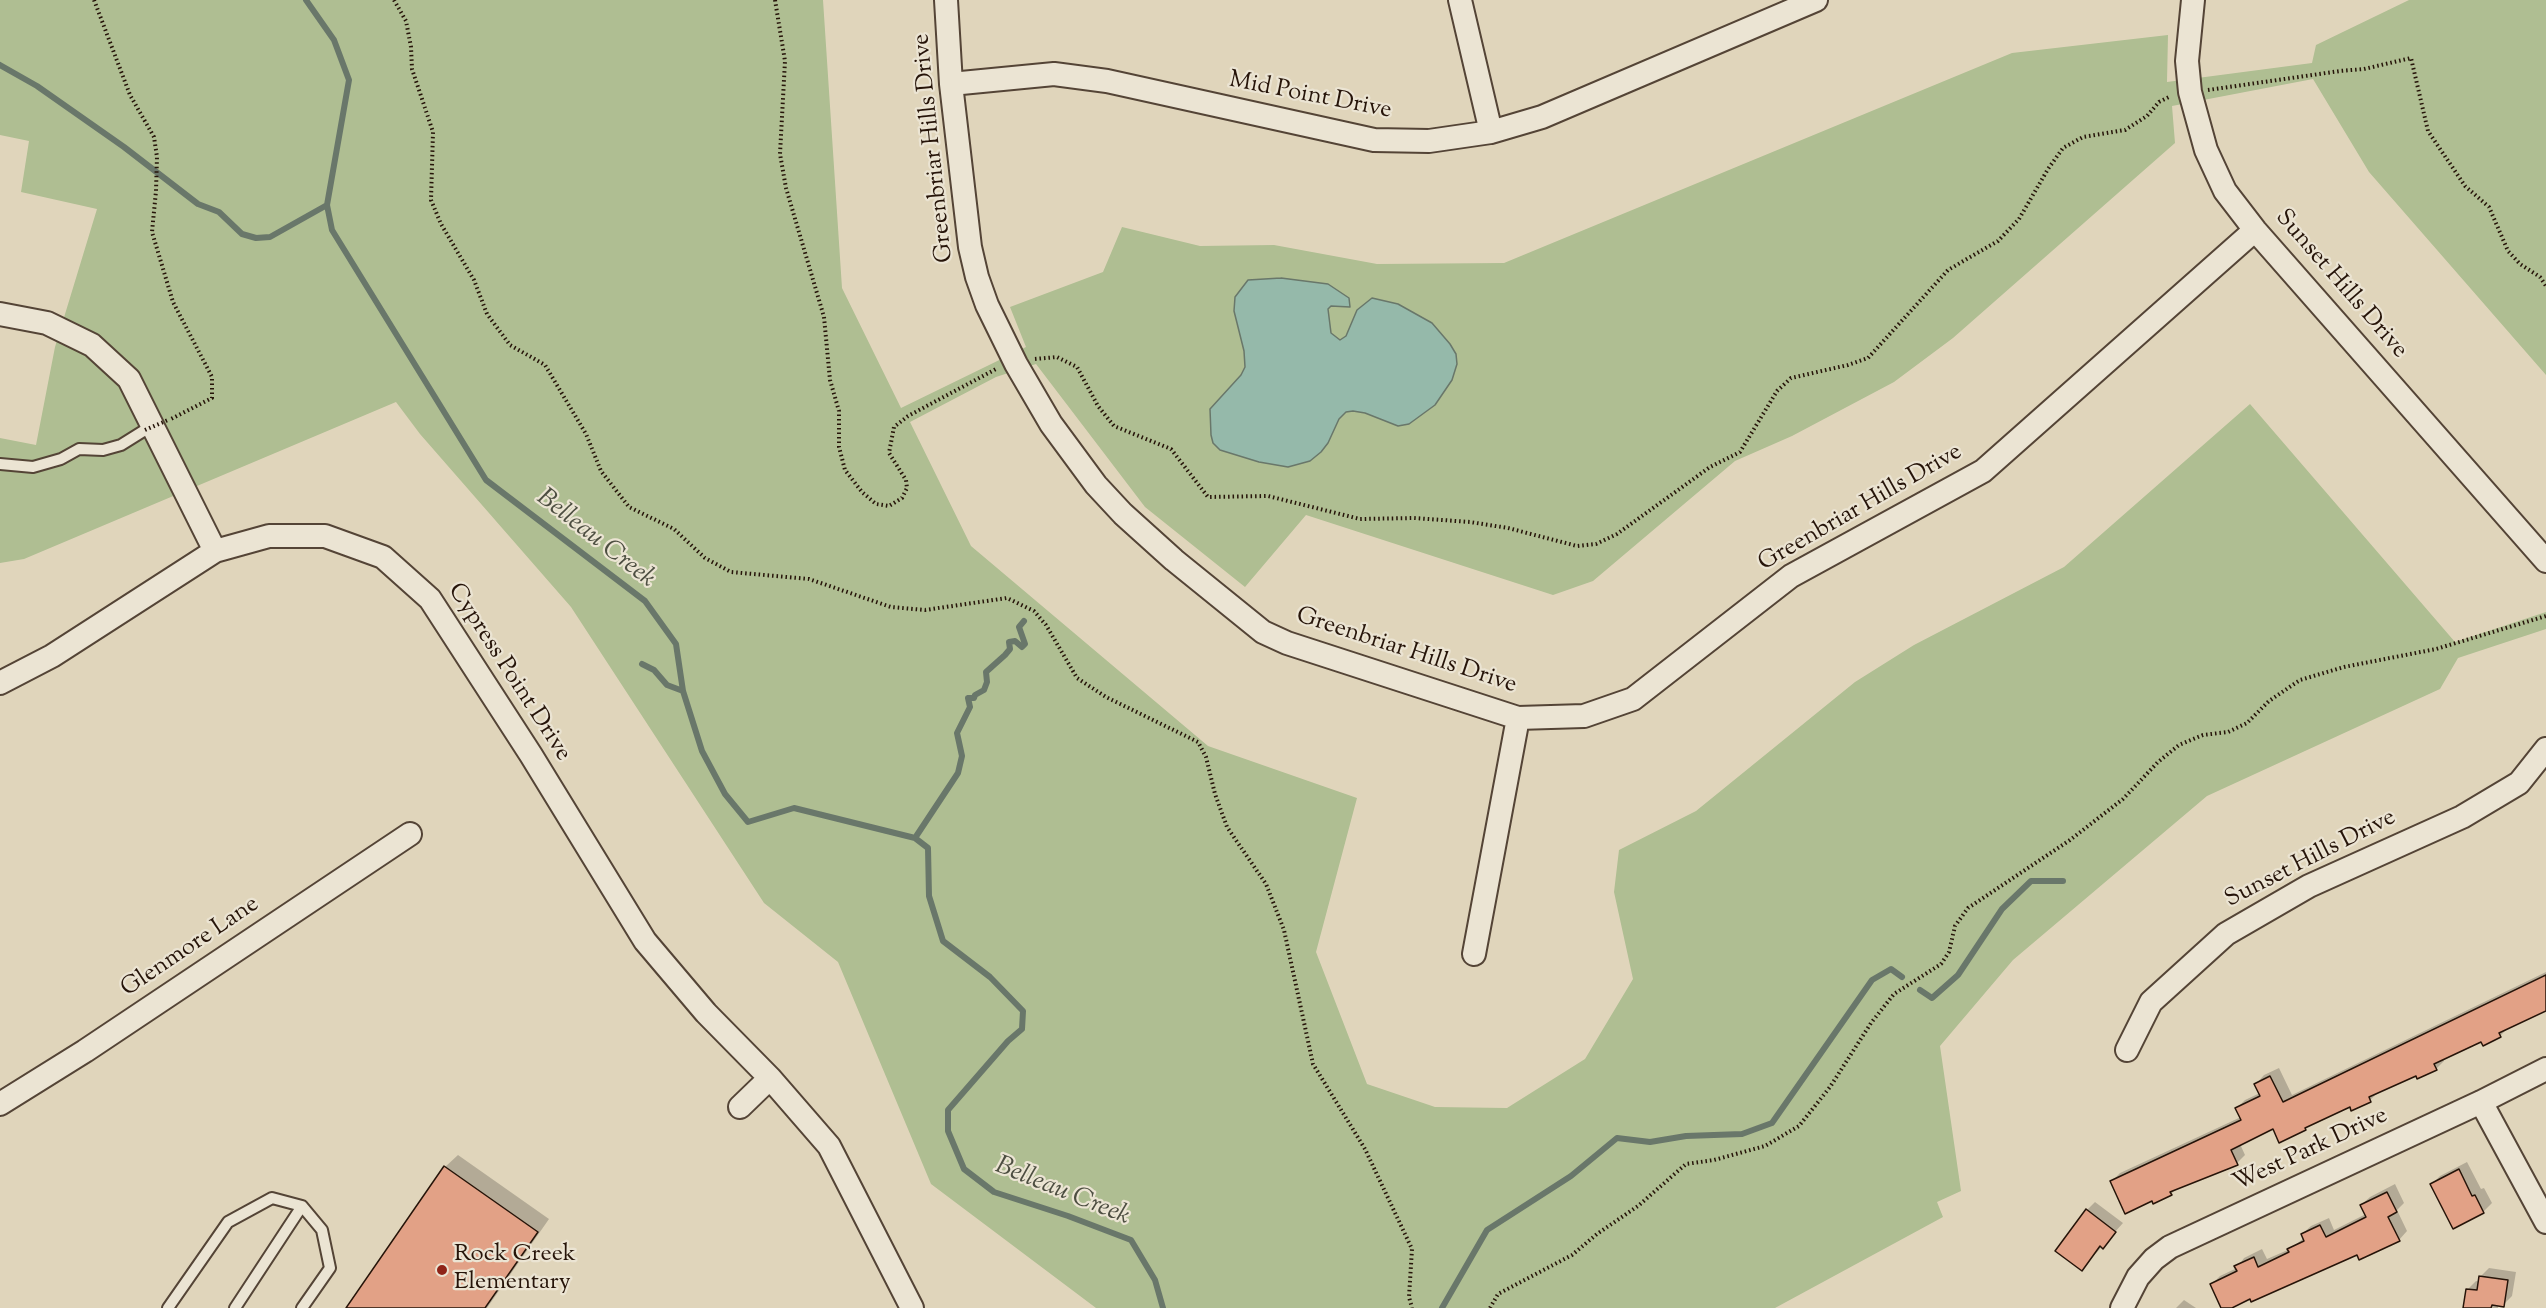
<!DOCTYPE html>
<html>
<head>
<meta charset="utf-8">
<style>
  body { margin:0 }
  canvas { display:block; background:#e0d5bb }
</style>
</head>
<body>
<canvas width="2546" height="1308"></canvas>
<script>
const context = document.querySelector('canvas').getContext('2d');
context.lineJoin = 'round';
function fill(path, color) { context.fillStyle = color; context.fill(path, 'evenodd'); }
const shape = rows => new Path2D(rows.map(r => 'M' + r).join(''));
function stroke(path, color, width, dash) { context.strokeStyle = color; context.lineWidth = width; context.lineCap = dash ? 'butt' : 'round'; context.setLineDash(dash || []); context.stroke(path); }
function write(font, color, halo, rows, align = 'center') {
  context.font = font + ' "Sorts Mill Goudy",serif'; context.lineWidth = 4.5; context.setLineDash([]); context.textBaseline = 'middle'; context.strokeStyle = halo; context.fillStyle = color; for (const [text, x, y, turn = 0] of rows) {
    context.save(); context.translate(x, y); context.rotate((+turn || 0) * Math.PI / 180); context.textAlign = isNaN(turn) ? turn : align; if (halo) context.strokeText(text, 0, 0); context.fillText(text, 0, 0); context.restore();
  }
}
fill(shape([
  [0,0,823,0,842,288,901,408,1026,347,1010,307,1103,272,1122,227,1200,246,1274,245,1377,264,1504,263,2012,53,2168,35,2167,82,2312,63,2316,45,2409,0,2546,0,2546,375,2369,172,2313,79,2172,106,2175,143,1953,338,1894,382,1792,436,1735,461,1593,581,1553,595,1306,515,1245,587,1145,507,1036,364,996,377,910,422,971,546,1208,746,1357,798,1316,952,1367,1084,1435,1107,1507,1108,1585,1059,1633,979,1614,892,1619,850,1696,811,1855,682,1914,645,2064,567,2250,404,2455,642,2546,612,2546,629,2458,658,2440,689,2207,796,2013,960,1940,1046,1961,1191,1937,1202,1943,1217,1775,1308,1096,1308,931,1184,838,962,764,903,571,607,420,434,396,402,24,559,0,563,0,438,36,445,55,347,97,209,21,192,29,141,0,135]
]), '#afbe92');
const water = shape([
  [1281,278,1328,284,1349,298,1350,307,1331,306,1328,309,1331,333,1340,340,1346,336,1357,310,1372,298,1398,304,1432,323,1450,344,1456,354,1457,364,1452,380,1435,405,1409,424,1398,426,1365,413,1353,411,1346,412,1339,419,1328,443,1321,452,1310,461,1288,467,1259,462,1220,450,1213,443,1211,435,1210,409,1241,375,1245,367,1244,351,1234,311,1235,297,1248,280,1281,278]
]);
fill(water, '#95b9aa');
stroke(water, '#69776a', 1.5);
fill(shape([
  [2546,972,2546,1013,2545,1010,2509,1027,2500,1036,2482,1040,2443,1058,2444,1061,2436,1069,2416,1074,2379,1092,2370,1100,2350,1105,2310,1124,2305,1129,2274,1127,2240,1144,2245,1155,2237,1163,2177,1188,2171,1194,2153,1199,2111,1182,2120,1173,2241,1117,2237,1108,2245,1100,2260,1093,2256,1084,2264,1075,2279,1068,2292,1095],
  [458,1155,549,1219,487,1308,347,1308,445,1167],
  [2467,1162,2481,1189,2484,1188,2492,1203,2483,1212,2453,1227,2432,1184,2440,1176],
  [2395,1184,2404,1203,2397,1210,2407,1231,2399,1240,2357,1253,2229,1308,2223,1308,2212,1284,2220,1276,2237,1268,2244,1258,2262,1249,2267,1259,2290,1249,2304,1238,2302,1234,2311,1226,2329,1218,2334,1230,2366,1214,2361,1205,2370,1197],
  [2095,1202,2123,1223,2082,1269,2087,1210],
  [2489,1268,2516,1272,2512,1296,2503,1305,2498,1304,2498,1308,2465,1308,2468,1289,2476,1281,2480,1282,2481,1276],
  [2184,1300,2196,1308,2176,1308]
]), '#0003');
stroke(shape([
  [306,0,334,40,349,80,327,205,332,230,486,480,645,601,676,644,683,691,702,751,725,794,748,822,794,808,915,838,928,848,929,896,943,941,990,977,1023,1011,1022,1029,1008,1041,948,1110,948,1131,964,1169,994,1192,1068,1216,1131,1240,1155,1280,1163,1308],
  [0,65,37,86,124,147,198,204,219,212,242,234,256,238,270,237,327,205],
  [642,664,654,670,667,685,683,691],
  [915,838,958,773,962,756,957,733,970,707,968,698,974,698,975,695,984,690,987,682,986,672,1005,655,1010,649,1009,642,1015,641,1022,647,1025,644,1019,627,1024,621],
  [1920,990,1932,998,1958,975,2002,909,2031,881,2063,881],
  [1442,1308,1487,1230,1571,1176,1617,1138,1650,1142,1686,1136,1742,1134,1772,1123,1872,980,1891,969,1902,977]
]), '#69776a', 6);
const building = shape([
  [2546,975,2546,1011,2499,1033,2501,1037,2483,1046,2481,1042,2434,1064,2437,1070,2417,1079,2416,1076,2369,1097,2371,1102,2351,1111,2350,1107,2305,1128,2306,1130,2279,1143,2273,1129,2231,1150,2238,1165,2170,1192,2172,1195,2153,1204,2152,1201,2125,1214,2110,1181,2241,1120,2235,1108,2260,1096,2254,1084,2270,1076,2283,1102,2546,975],
  [444,1166,538,1232,485,1308,346,1308,444,1166],
  [2459,1169,2472,1196,2475,1195,2484,1213,2453,1229,2430,1184,2459,1169],
  [2387,1192,2397,1212,2388,1217,2400,1241,2359,1260,2357,1255,2251,1302,2250,1299,2232,1308,2221,1308,2210,1284,2237,1271,2234,1266,2254,1257,2258,1267,2289,1252,2287,1249,2304,1241,2301,1234,2320,1225,2326,1237,2366,1217,2360,1205,2387,1192],
  [2086,1209,2116,1232,2103,1249,2100,1246,2082,1271,2055,1251,2086,1209],
  [2479,1276,2508,1280,2504,1307,2492,1305,2491,1308,2463,1308,2466,1289,2477,1290,2479,1276]
]);
fill(building, '#e2a186');
stroke(building, '#261409', 1.5);
const lane = shape([
  [0,464,33,467,61,459,79,449,103,450,121,445,145,430],
  [168,1308,228,1222,272,1198,302,1206,322,1230,330,1268,302,1308],
  [235,1308,302,1206]
]);
const street = shape([
  [946,0,951,84,970,247,977,277,987,305,1016,364,1051,424,1096,485,1123,514,1174,560,1263,632,1287,643,1518,718,1584,716,1633,699,1791,576,1983,471,2255,230],
  [1460,0,1491,132],
  [2193,0,2187,61,2190,92,2206,150,2225,191,2255,230,2546,561],
  [951,84,1054,74,1107,81,1374,140,1429,141,1491,132,1542,117,1816,0],
  [0,314,47,323,92,345,129,379,215,551],
  [0,683,52,656,215,551,269,536,325,536,383,557,430,599,531,755,645,941,706,1013,770,1078,829,1146,912,1308],
  [1474,954,1518,718],
  [2127,1050,2151,1002,2226,934,2309,886,2462,817,2519,783,2546,749],
  [2481,1102,2546,1222],
  [0,1104,85,1051,410,834],
  [740,1107,770,1078],
  [2122,1308,2138,1277,2154,1259,2170,1247,2481,1102,2546,1069]
]);
stroke(lane, '#544436', 14);
stroke(street, '#544436', 26);
stroke(shape([
  [94,0,130,95,154,137,157,157,156,191,152,232,173,302,212,377,212,398,171,419],
  [394,0,406,21,411,47,412,69,433,132,431,200,441,224,474,280,487,314,510,345,545,365,586,434,601,471,629,507,674,529,705,558,731,572,809,579,891,607,925,610,1007,598,1034,611,1046,625,1077,678,1106,697,1198,742,1206,757,1215,794,1227,827,1266,884,1284,930,1313,1064,1365,1149,1412,1249,1409,1297,1412,1308],
  [775,0,785,61,780,154,786,188,824,317,830,380,839,411,839,447,845,470,862,492,876,504,889,506,902,498,907,488,906,480,889,453,894,427,908,416,996,369],
  [2208,90,2340,71,2364,69,2411,58,2428,131,2465,186,2489,207,2508,251,2520,264,2540,277,2546,286],
  [1035,359,1057,357,1077,367,1098,406,1114,426,1171,449,1208,497,1268,496,1360,519,1414,518,1470,522,1508,528,1577,546,1596,544,1617,534,1710,467,1740,452,1777,391,1791,378,1848,365,1868,358,1948,270,1998,241,2019,219,2048,169,2063,148,2083,137,2125,130,2147,116,2159,102,2171,96],
  [1490,1308,1498,1294,1572,1255,1597,1234,1638,1206,1686,1164,1714,1160,1765,1146,1799,1126,1830,1087,1871,1023,1894,994,1941,964,1949,952,1955,926,1968,908,2070,840,2123,799,2158,762,2179,745,2203,735,2228,732,2247,723,2269,701,2300,680,2344,667,2436,649,2546,616]
]), '#261409', 4, [1.5, 3]);
stroke(lane, '#ebe4d3', 10);
stroke(street, '#ebe4d3', 22);
stroke(shape([
  [145,430,168,420]
]), '#261409', 4, [1.5, 3]);
for (const [x, y, r, color] of [
  [442,1270,6,"#8f2418"]
]) { const dot = new Path2D(); dot.arc(x, y, r, 0, 2 * Math.PI); context.fillStyle = color; context.fill(dot); stroke(dot, '#ebe4d3', 2); }
write('24px', '#261409', '#ebe4d3', [
  ["Mid Point Drive",1310,97,11],
  ["Greenbriar Hills Drive",935,148,-96],
  ["Sunset Hills Drive",2340,285,49],
  ["Greenbriar Hills Drive",1861,509,-30],
  ["Greenbriar Hills Drive",1406,652,18],
  ["Cypress Point Drive",508,673,57],
  ["Sunset Hills Drive",2311,860,-27],
  ["Glenmore Lane",191,948,-34],
  ["West Park Drive",2311,1151,-25]
]);
write('24px', '#261409', '#ebe4d3', [
  ["Rock Creek",454,1256],
  ["Elementary",454,1284]
], 'left');
write('italic 26px', '#4d4e41', '#ebe4d3', [
  ["Belleau Creek",595,540,38],
  ["Belleau Creek",1062,1193,22]
]);
</script>
</body>
</html>
